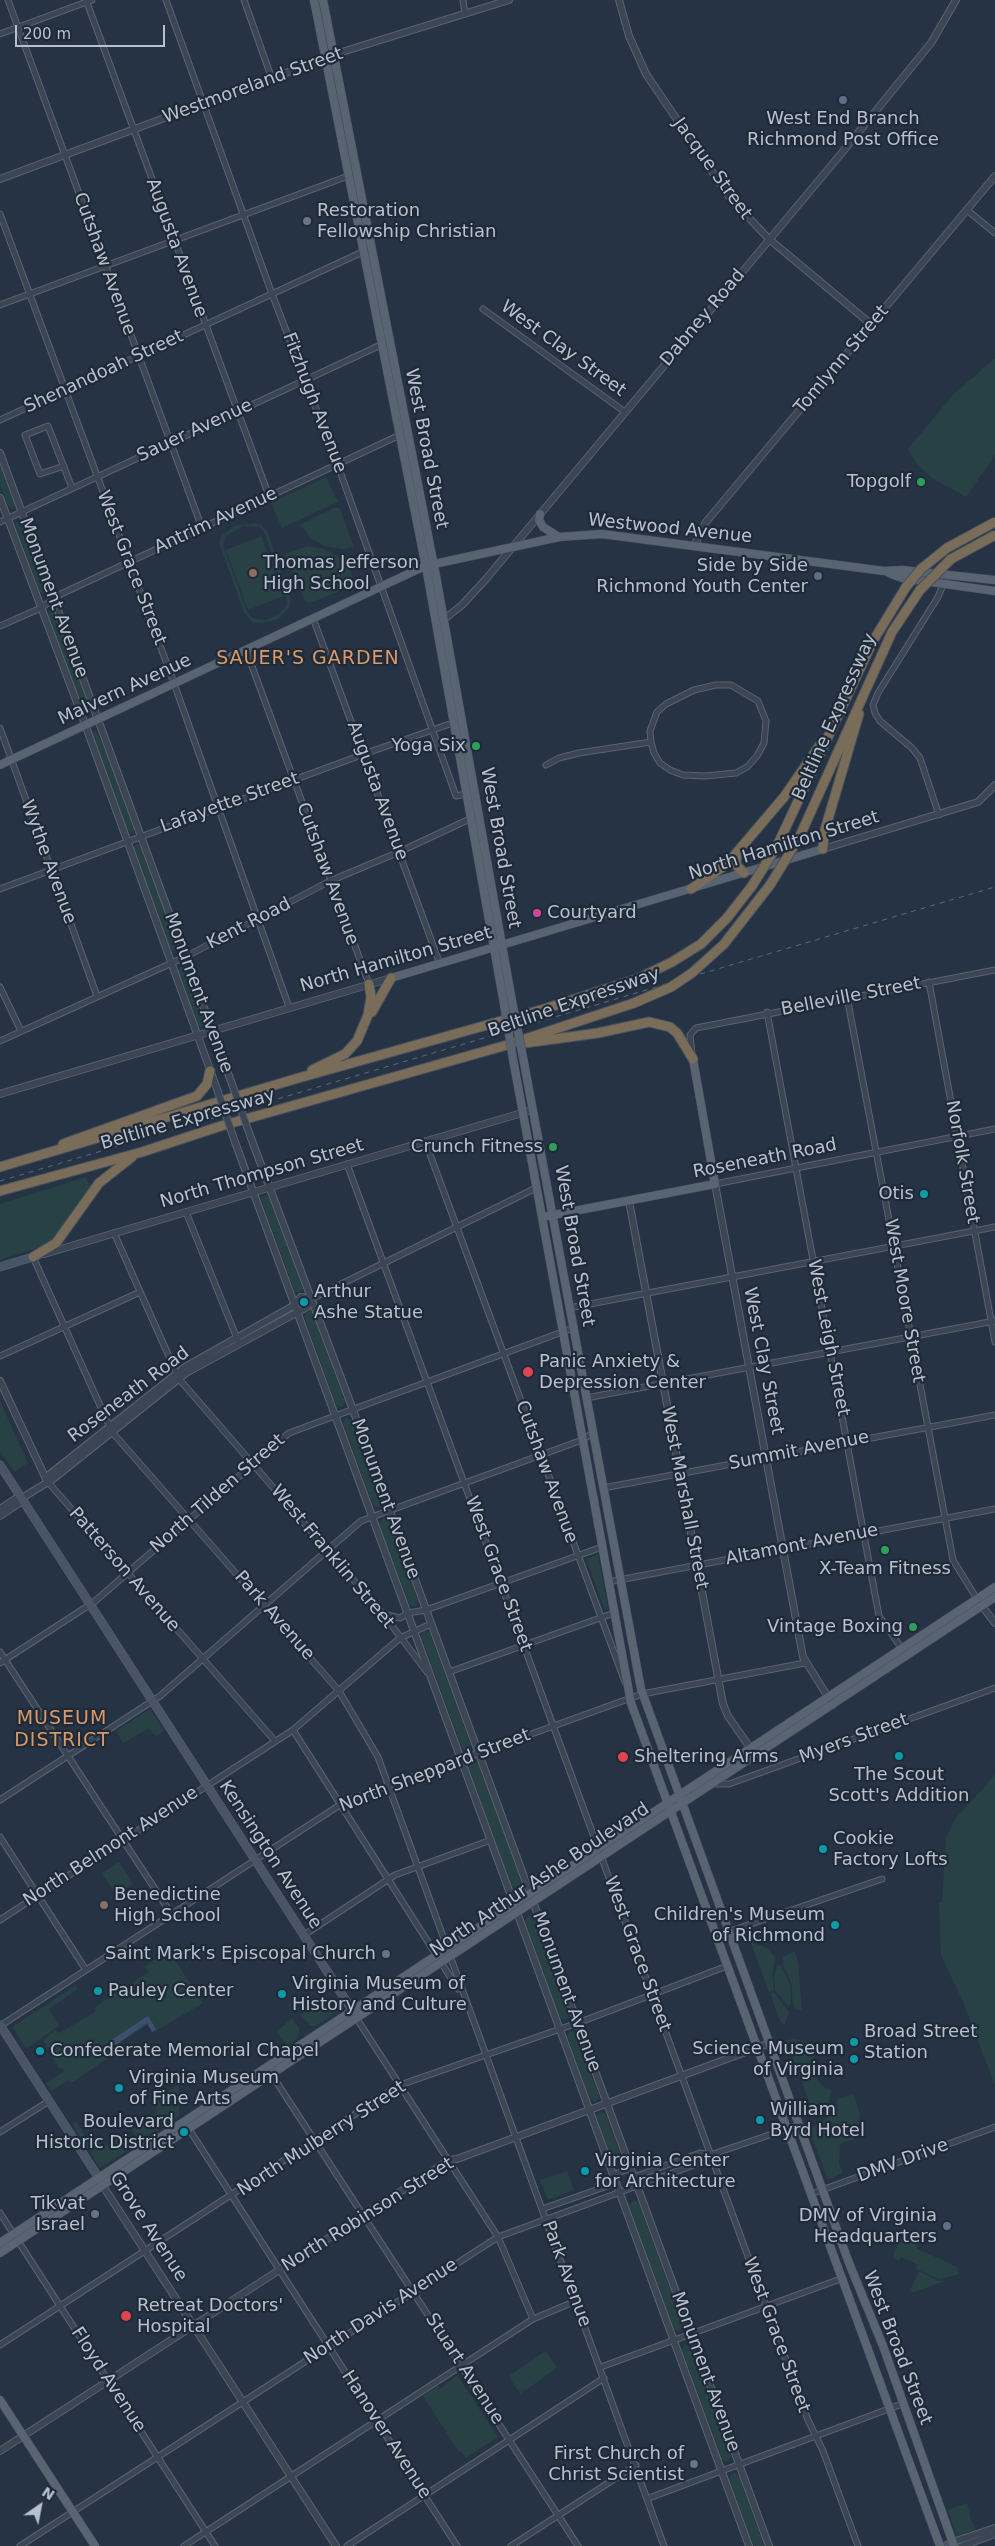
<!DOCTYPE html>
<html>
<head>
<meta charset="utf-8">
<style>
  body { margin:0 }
  #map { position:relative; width:995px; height:2546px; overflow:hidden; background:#263344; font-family:"DejaVu Sans",sans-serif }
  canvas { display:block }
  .north { position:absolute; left:15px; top:2481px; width:50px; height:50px; -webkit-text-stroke:4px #1f2a39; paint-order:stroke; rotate:33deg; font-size:14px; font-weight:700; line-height:20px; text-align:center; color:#b8c0cd }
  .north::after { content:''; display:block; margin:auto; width:18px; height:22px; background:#b8c0cd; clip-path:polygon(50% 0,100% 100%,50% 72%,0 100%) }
  .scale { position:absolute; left:15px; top:25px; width:150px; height:22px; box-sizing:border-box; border:2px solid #b8c0cd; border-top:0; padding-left:6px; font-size:15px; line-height:18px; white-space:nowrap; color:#b8c0cd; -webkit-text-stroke:4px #1f2a39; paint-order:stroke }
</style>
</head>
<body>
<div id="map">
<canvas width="995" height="2546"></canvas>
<div class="north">N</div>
<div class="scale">200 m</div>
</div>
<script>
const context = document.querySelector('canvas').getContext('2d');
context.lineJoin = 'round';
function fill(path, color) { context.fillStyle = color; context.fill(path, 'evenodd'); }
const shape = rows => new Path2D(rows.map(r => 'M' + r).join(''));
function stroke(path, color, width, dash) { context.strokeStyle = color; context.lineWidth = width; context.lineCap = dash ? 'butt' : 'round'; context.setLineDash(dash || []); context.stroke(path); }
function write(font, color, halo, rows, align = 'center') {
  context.font = font + ' "DejaVu Sans",sans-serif'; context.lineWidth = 4.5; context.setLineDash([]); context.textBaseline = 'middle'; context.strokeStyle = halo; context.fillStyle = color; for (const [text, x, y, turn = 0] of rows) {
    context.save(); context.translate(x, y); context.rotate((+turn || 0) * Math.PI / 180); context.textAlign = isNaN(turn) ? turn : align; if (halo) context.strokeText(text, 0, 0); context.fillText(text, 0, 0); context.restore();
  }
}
fill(shape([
  [995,358,995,455,966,497,932,478,917,464,908,449,953,395],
  [0,462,16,505,12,509,8,506,0,485],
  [326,477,338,502,282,528,271,503],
  [336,507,340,509,354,547,342,549,325,546,311,538,300,525],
  [18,521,23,523,47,589,45,594,40,592,15,525],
  [256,523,262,525,268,533,291,600,289,608,279,619,262,623,252,622,244,612,219,543,221,536,234,526],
  [243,526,259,527,265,534,287,600,287,605,279,614,266,620,252,618,246,609,223,545,227,535],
  [261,536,284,596,248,610,226,550],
  [307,546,324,549,339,557,350,569,355,585,310,603,305,601,284,554],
  [50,610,55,611,91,709,90,713,86,712,70,674,48,614],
  [96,731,111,762,135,829,132,833,126,830,92,735,92,732],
  [136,843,141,846,178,946,177,952,171,950,133,848],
  [181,965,186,968,205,1021,205,1027,201,1028,197,1024,178,970],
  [86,1177,90,1187,56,1237,38,1248,0,1260,0,1204],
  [264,1195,269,1196,303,1289,300,1293,295,1292,261,1199],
  [307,1311,313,1313,345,1402,342,1407,336,1405,304,1316],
  [0,1401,28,1463,14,1472,0,1451],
  [346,1418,352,1420,382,1502,379,1508,373,1506,343,1423],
  [383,1518,389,1520,418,1601,415,1607,409,1604,379,1524],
  [598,1554,608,1609,605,1610,586,1559],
  [424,1631,430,1633,471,1745,468,1751,462,1748,421,1636],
  [150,1709,164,1731,156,1737,149,1728,123,1743,116,1731],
  [472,1762,478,1763,523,1886,520,1892,513,1889,468,1767],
  [995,1775,995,2085,963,2002,941,1955,939,1902,942,1902,946,1837,956,1818],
  [119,1862,133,1884,116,1895,102,1873],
  [528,1915,534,1918,569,2015,566,2020,560,2018,525,1921],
  [750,1941,766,1948,775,1957,772,1976,774,1990,769,1992],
  [169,1951,203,2003,153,2033,147,2025,114,2047,117,2052,71,2083,69,2080,51,2091,46,2083,64,2071,62,2068,59,2069,43,2040,55,2030,59,2033,95,2012,96,2006,149,1972,145,1966],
  [795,1951,798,1963,802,2011,795,2009,793,2005,791,1982,783,1964,783,1957],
  [777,1965,781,1965,790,1985,791,2000,791,2004,788,2006,775,1990,774,1978],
  [75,1986,78,1989,49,2009,59,2026,26,2049,12,2027],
  [774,1992,789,2012,784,2026,779,2019,770,1993],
  [322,2001,328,2003,338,2011,316,2026,310,2026,300,2014],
  [292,2018,299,2028,299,2033,297,2039,287,2045,276,2032],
  [570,2031,576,2033,599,2096,596,2102,590,2099,567,2036],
  [794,2039,808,2042,817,2052,813,2059,814,2074,822,2086,831,2090,829,2105,825,2111,815,2118,786,2040],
  [179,2084,179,2116,140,2142,131,2129,158,2111,152,2101],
  [853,2094,860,2114,857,2138,840,2144,839,2164,843,2173,828,2180,809,2130,829,2116,838,2099],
  [602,2112,606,2115,622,2158,619,2164,613,2162,597,2118,598,2113],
  [76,2121,88,2141,91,2139,95,2147,100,2143,103,2147,124,2134,133,2147,100,2168,72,2124],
  [567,2171,574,2190,548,2200,540,2180],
  [634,2200,639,2203,683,2325,680,2332,674,2329,629,2206,630,2203],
  [916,2234,919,2243,916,2248,957,2267,959,2274,939,2279,916,2269,918,2265,901,2257,899,2261,894,2258,893,2255,902,2237,912,2242],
  [919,2271,939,2281,945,2281,912,2293,911,2288],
  [685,2344,691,2347,731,2455,728,2462,722,2459,682,2350],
  [546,2351,557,2368,520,2394,509,2376],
  [457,2375,498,2437,466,2458,461,2451,459,2452,423,2396,438,2386,440,2389],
  [734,2473,739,2476,764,2546,754,2546,729,2480,730,2476],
  [967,2503,971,2520,976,2529,957,2536,948,2510]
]), '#284145');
fill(shape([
  [148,2016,156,2029,152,2032,147,2023,114,2046,110,2041]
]), '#3c506d');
const minor = shape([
  [8,0,202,528],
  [86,0,269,496],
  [166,0,272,294,337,463,456,796,466,794],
  [244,0,272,79],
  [463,0,465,14],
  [0,34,92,0],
  [967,210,995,233],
  [0,214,171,675,289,1007],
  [0,305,351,175],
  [483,309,625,412],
  [0,420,371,248],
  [64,466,40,474,25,435,48,426,72,488],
  [0,522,385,343],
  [313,618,440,964],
  [0,626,41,608,61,594,402,434],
  [246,650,369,984],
  [716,685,731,685,758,701,766,721,764,743,757,756,747,767,736,773,705,776,683,775,670,770,660,763,654,753,651,742,650,731,657,712,666,704,694,690,716,685],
  [0,728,97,996],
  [546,765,559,758,579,753,651,742],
  [939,815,920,758,912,748,880,721,875,713,873,705,878,693,938,597,947,575],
  [0,889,364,754,461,720],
  [929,982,995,1342],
  [0,987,21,1031],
  [847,997,953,1560,977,1599],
  [767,1012,879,1616,907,1656],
  [0,1041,185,957,330,881,399,852,474,817],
  [692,1055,690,1035,696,1028,995,970],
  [425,1141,625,1682],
  [347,1164,808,2420,823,2451,858,2546],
  [715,1184,995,1129],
  [186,1212,238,1341],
  [114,1233,179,1379,383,1614,427,1672],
  [33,1257,112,1432,339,1691,378,1757,664,2546],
  [311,1299,536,1188],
  [569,1308,995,1227],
  [0,1356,140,1292],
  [586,1398,995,1321],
  [47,1481,275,1741],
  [603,1488,995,1415],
  [608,1582,995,1509],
  [383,1614,400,1618,408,1613,426,1610,602,1547],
  [0,1652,172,1915],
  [0,1663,94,1602,289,1433,573,1328],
  [449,1672,614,1613],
  [293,1730,458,1989],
  [712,1784,729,1784,995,1688],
  [0,1800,160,1696,361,1521,582,1440,593,1433],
  [0,1837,86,1970],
  [0,1920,293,1730,400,1638,431,1624],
  [304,1935,395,1875,491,1840],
  [716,1936,882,1879],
  [357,2019,498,2237,533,2319],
  [0,2026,346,1801,642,1694,805,1663],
  [270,2072,578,2546],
  [187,2126,457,2546],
  [0,2132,49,2101],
  [613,2175,631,2168],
  [634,2177,700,2153,710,2155],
  [811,2194,995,2127],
  [542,2209,616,2183],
  [0,2213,215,2546],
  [0,2345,400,2085,583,2021,727,1966],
  [601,2367,843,2278],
  [649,2498,902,2404],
  [20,2546,498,2237,702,2162,710,2155,799,2125],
  [184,2546,533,2319,576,2301],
  [347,2546,604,2378],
  [511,2546,636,2465]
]);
const tertiary = shape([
  [619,0,629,36,646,74,730,198,769,239,872,325],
  [0,179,342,52,509,0],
  [0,453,232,1084],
  [0,498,85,724,217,1089],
  [694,546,706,522,995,176],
  [442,621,462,605,486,579,840,155,931,43,956,0],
  [823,849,978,802,995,785],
  [0,1094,391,978],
  [251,1138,353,1410,769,2546],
  [235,1142,749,2546],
  [715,1184,803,1657,833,1705],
  [629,1201,723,1704,728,1716,753,1752],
  [44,1254,532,1110],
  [0,1381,47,1481],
  [0,1509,15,1499,22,1498],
  [0,1516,18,1504,22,1498,53,1479,186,1373,307,1307,311,1299,301,1297,293,1306,185,1367,50,1474,47,1481],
  [979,1602,995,1623],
  [103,2186,336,2546],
  [0,2451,449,2160,457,2159,770,2043],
  [953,2542,995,2528],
  [962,2546,995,2534]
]);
const secondary = shape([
  [0,1267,33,1257],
  [0,1465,356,2016],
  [0,2025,102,2183],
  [946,2546,953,2542]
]);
const primary = shape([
  [314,0,428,578,504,1004],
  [323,0,436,576,512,1001],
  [540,514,539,520,543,527,559,537],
  [889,573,902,578,995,591],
  [0,765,425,566,559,537,602,534,884,571,902,570,995,580],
  [391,978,823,849],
  [522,1052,641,1689,849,2263,883,2346,954,2546],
  [513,1059,631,1703,940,2546],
  [548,1216,715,1184,693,1059],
  [0,2243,995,1587],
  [0,2253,995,1597],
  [0,2400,95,2546]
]);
const motorway = shape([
  [799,838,892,632,920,590],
  [777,846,873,641,906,587],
  [823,849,824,833,859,714],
  [737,852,736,865,744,873],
  [691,889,727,864,784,797,820,745],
  [724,944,770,885],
  [372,1012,391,978],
  [525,1043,598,1033,649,1022,670,1027,677,1033,693,1059],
  [312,1070,345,1054,357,1041,368,1015,371,997,369,984],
  [63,1144,197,1096,207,1084,210,1071],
  [0,1167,295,1079,544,1009,637,979,672,962,701,944,727,918,752,886],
  [0,1191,142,1152,221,1126,507,1045,634,1003],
  [33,1257,56,1243,99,1183,132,1157]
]);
stroke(minor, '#596371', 7);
stroke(tertiary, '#596371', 8);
stroke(secondary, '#596371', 9);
stroke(primary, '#444e5d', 9);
stroke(motorway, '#45505e', 11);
stroke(minor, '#3b4553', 5);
stroke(tertiary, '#3b4553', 6);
stroke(secondary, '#495466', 8);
stroke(primary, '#596473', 8);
stroke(motorway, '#796c58', 9);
stroke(shape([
  [0,1181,995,887]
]), '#5d697a', 1, [5, 5]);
const tertiaryBridge = shape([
  [232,1084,251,1138],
  [217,1089,235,1142]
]);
const primaryBridge = shape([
  [512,1001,522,1052],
  [504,1004,513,1059]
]);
const motorwayBridge = shape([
  [906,587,921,569,947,548,995,522],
  [920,590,951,559,995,535],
  [770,885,799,838],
  [752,886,777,846],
  [634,1003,671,987,692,973,724,944]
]);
stroke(tertiaryBridge, '#596371', 8, []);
stroke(primaryBridge, '#444e5d', 9, []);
stroke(motorwayBridge, '#45505e', 11, []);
stroke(tertiaryBridge, '#3b4553', 6);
stroke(primaryBridge, '#596473', 8);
stroke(motorwayBridge, '#796c58', 9);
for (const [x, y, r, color] of [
  [843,100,5,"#5c6f8a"],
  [307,221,5,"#6b7280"],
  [921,482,5,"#2e9e5b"],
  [253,573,5,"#8d6e63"],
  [818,576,5,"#5c6f8a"],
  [476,746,5,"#2e9e5b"],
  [537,913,5,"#d1479c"],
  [553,1147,5,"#2e9e5b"],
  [924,1194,5,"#0f9aa8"],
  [304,1302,5,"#0f9aa8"],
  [528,1372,6,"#e0444e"],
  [885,1550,5,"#2e9e5b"],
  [913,1627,5,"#2e9e5b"],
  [899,1756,5,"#0f9aa8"],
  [623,1757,6,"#e0444e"],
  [823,1849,5,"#0f9aa8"],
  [104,1905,5,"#8d6e63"],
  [835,1925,5,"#0f9aa8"],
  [386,1954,5,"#6b7280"],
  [98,1991,5,"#0f9aa8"],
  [282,1994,5,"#0f9aa8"],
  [854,2042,5,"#0f9aa8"],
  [40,2051,5,"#0f9aa8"],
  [854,2059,5,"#0f9aa8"],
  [119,2088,5,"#0f9aa8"],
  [760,2120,5,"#0f9aa8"],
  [184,2132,5,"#0f9aa8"],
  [585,2171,5,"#0f9aa8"],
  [95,2214,5,"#6b7280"],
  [947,2226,5,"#5c6f8a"],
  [126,2316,6,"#e0444e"],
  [694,2464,5,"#6b7280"]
]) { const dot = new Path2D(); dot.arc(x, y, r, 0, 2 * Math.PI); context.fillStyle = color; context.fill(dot); stroke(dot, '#1f2a39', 2); }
write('18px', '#b8c0cd', '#1f2a39', [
  ["Westmoreland Street",253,86,-20],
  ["Jacque Street",712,169,54],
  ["Augusta Avenue",176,248,70],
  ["Cutshaw Avenue",104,264,70],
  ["Dabney Road",703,318,-50],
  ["West Clay Street",563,349,36],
  ["Tomlynn Street",842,360,-50],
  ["Shenandoah Street",104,372,-25],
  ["Fitzhugh Avenue",314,403,69],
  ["Sauer Avenue",195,431,-25],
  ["West Broad Street",426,449,79],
  ["Antrim Avenue",216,521,-25],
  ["Westwood Avenue",670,529,6],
  ["West Grace Street",131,568,69],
  ["Monument Avenue",53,598,70],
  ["Malvern Avenue",125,690,-25],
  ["Beltline Expressway",835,717,-66],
  ["Augusta Avenue",377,791,70],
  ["Lafayette Street",230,803,-20],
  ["North Hamilton Street",784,846,-17],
  ["West Broad Street",500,848,80],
  ["Wythe Avenue",48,862,70],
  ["Cutshaw Avenue",327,874,70],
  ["Kent Road",249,924,-27],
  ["North Hamilton Street",396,960,-16],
  ["Monument Avenue",198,993,70],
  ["Belleville Street",851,997,-11],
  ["Beltline Expressway",574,1003,-19],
  ["Beltline Expressway",188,1120,-16],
  ["Roseneath Road",765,1159,-11],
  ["Norfolk Street",962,1162,80],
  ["North Thompson Street",262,1174,-16],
  ["West Broad Street",574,1246,80],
  ["West Moore Street",904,1301,80],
  ["West Leigh Street",828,1338,79],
  ["West Clay Street",763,1361,79],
  ["Roseneath Road",129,1395,-37],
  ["Summit Avenue",799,1451,-11],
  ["Cutshaw Avenue",546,1472,70],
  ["North Tilden Street",218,1494,-41],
  ["West Marshall Street",684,1498,79],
  ["Monument Avenue",385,1499,70],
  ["Altamont Avenue",802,1545,-11],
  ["West Franklin Street",332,1557,50],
  ["Patterson Avenue",124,1570,49],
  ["West Grace Street",498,1574,70],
  ["Park Avenue",274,1616,49],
  ["Myers Street",854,1739,-20],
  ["North Sheppard Street",435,1771,-21],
  ["North Belmont Avenue",111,1847,-33],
  ["Kensington Avenue",270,1855,57],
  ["North Arthur Ashe Boulevard",540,1880,-34],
  ["West Grace Street",637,1954,70],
  ["Monument Avenue",566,1992,70],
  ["North Mulberry Street",322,2139,-33],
  ["DMV Drive",903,2161,-20],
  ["North Robinson Street",368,2215,-32],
  ["Grove Avenue",148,2227,57],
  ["Park Avenue",566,2274,70],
  ["North Davis Avenue",381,2312,-33],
  ["West Grace Street",776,2335,70],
  ["West Broad Street",897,2348,69],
  ["Stuart Avenue",464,2369,57],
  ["Monument Avenue",705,2372,70],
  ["Floyd Avenue",108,2380,57],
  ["Hanover Avenue",386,2435,57]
]);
write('18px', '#b8c0cd', '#1f2a39', [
  ["West End Branch",843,119,"center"],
  ["Richmond Post Office",843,140,"center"],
  ["Restoration",317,211],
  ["Fellowship Christian",317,232],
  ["Topgolf",911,482,"right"],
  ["Thomas Jefferson",263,563],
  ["High School",263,584],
  ["Side by Side",808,566,"right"],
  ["Richmond Youth Center",808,587,"right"],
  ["Yoga Six",466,746,"right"],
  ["Courtyard",547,913],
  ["Crunch Fitness",543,1147,"right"],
  ["Otis",914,1194,"right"],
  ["Arthur",314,1292],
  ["Ashe Statue",314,1313],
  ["Panic Anxiety &",539,1362],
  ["Depression Center",539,1383],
  ["X-Team Fitness",885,1569,"center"],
  ["Vintage Boxing",903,1627,"right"],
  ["Sheltering Arms",634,1757],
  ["The Scout",899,1775,"center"],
  ["Scott's Addition",899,1796,"center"],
  ["Cookie",833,1839],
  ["Factory Lofts",833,1860],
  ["Benedictine",114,1895],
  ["High School",114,1916],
  ["Children's Museum",825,1915,"right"],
  ["of Richmond",825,1936,"right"],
  ["Saint Mark's Episcopal Church",376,1954,"right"],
  ["Virginia Museum of",292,1984],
  ["History and Culture",292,2005],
  ["Pauley Center",108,1991],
  ["Broad Street",864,2032],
  ["Station",864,2053],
  ["Science Museum",844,2049,"right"],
  ["of Virginia",844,2070,"right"],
  ["Confederate Memorial Chapel",50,2051],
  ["Virginia Museum",129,2078],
  ["of Fine Arts",129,2099],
  ["William",770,2110],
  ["Byrd Hotel",770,2131],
  ["Boulevard",174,2122,"right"],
  ["Historic District",174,2143,"right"],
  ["Virginia Center",595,2161],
  ["for Architecture",595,2182],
  ["Tikvat",85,2204,"right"],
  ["Israel",85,2225,"right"],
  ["DMV of Virginia",937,2216,"right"],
  ["Headquarters",937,2237,"right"],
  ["Retreat Doctors'",137,2306],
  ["Hospital",137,2327],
  ["First Church of",684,2454,"right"],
  ["Christ Scientist",684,2475,"right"]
], 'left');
context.letterSpacing = '1px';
write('19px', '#da9966', '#1f2a39', [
  ["SAUER'S GARDEN",308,659],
  ["MUSEUM",62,1719],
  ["DISTRICT",62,1741]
]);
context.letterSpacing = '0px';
</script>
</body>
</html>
